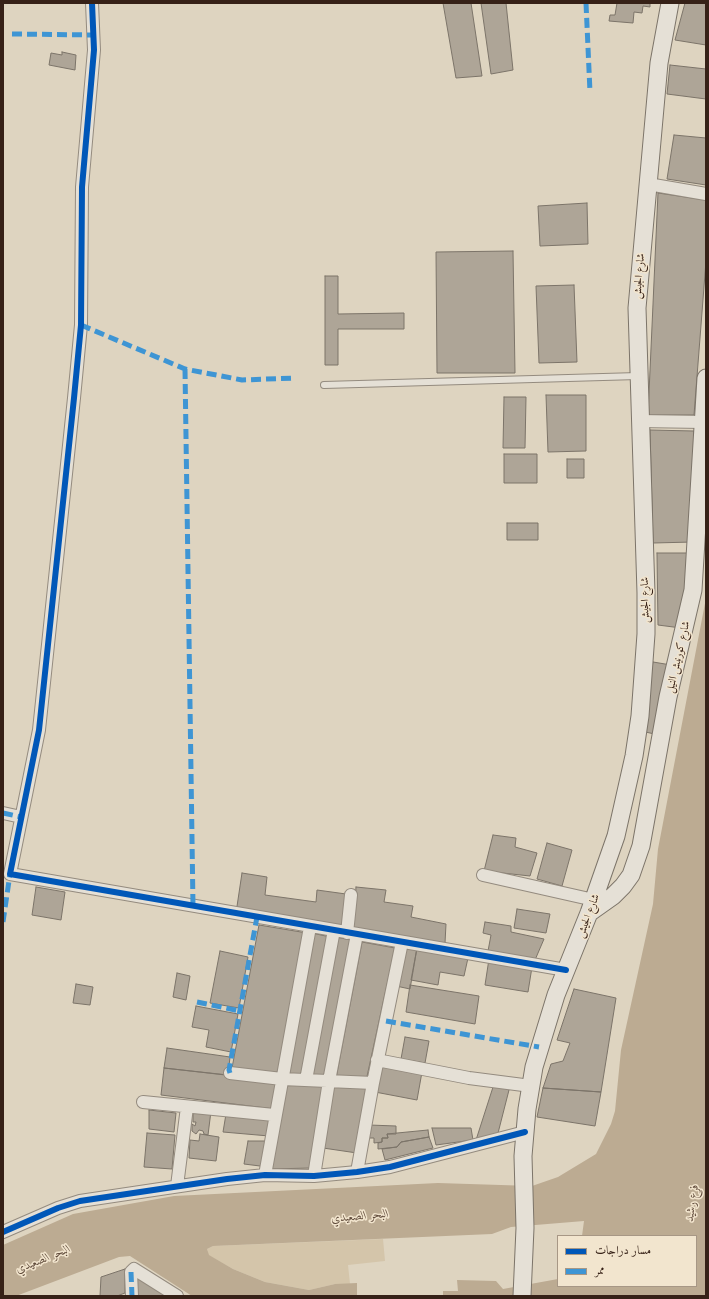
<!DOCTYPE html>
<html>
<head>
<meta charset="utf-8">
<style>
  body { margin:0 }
  #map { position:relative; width:709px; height:1299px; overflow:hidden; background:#ded4c0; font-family:"Libre Caslon Text",Amiri,serif }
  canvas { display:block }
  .frame { position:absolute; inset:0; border:4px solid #362117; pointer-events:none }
  .legend { position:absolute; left:557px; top:1235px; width:140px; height:52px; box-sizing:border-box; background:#f2e5ce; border:1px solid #a79785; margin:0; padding:5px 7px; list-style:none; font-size:12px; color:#362117 }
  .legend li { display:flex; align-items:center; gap:8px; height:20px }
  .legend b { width:20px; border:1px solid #a79785 }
</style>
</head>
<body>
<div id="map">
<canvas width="709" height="1299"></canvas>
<div class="frame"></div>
<ul class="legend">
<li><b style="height:5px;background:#0057b8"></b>مسار دراجات</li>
<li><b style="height:5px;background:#3e95d4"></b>ممر</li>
</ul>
</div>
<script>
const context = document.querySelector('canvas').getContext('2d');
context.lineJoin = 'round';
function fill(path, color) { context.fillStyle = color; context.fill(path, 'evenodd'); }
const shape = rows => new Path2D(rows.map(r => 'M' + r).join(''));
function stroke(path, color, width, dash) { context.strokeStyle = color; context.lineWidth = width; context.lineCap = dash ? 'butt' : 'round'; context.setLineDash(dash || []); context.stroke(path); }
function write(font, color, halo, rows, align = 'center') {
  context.font = font + ' "Libre Caslon Text",Amiri,serif'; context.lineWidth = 3; context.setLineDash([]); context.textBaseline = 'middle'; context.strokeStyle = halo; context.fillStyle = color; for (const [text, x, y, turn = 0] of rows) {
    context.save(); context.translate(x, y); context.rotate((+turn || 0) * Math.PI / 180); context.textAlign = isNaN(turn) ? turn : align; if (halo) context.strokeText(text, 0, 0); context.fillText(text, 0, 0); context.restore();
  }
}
fill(shape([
  [383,1239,385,1261,348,1265,350,1284,335,1284,309,1290,265,1282,233,1269,208,1255,207,1249,213,1246]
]), '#d4c5aa');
fill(shape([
  [706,598,706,1296,443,1296,443,1291,458,1291,457,1280,496,1281,503,1289,558,1279,558,1286,696,1286,696,1236,582,1236,584,1221,511,1227,492,1234,213,1246,207,1249,209,1255,233,1269,265,1282,309,1290,335,1284,357,1283,357,1296,192,1296,130,1256,119,1257,16,1296,3,1296,3,1245,73,1214,174,1196,438,1183,532,1186,558,1177,596,1154,611,1124,615,1111,621,1050,653,904,658,849]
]), '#bcab92');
const building = shape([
  [443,3,471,3,482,76,456,78,443,3],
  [481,3,506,3,513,70,491,74,481,3],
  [617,3,650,3,650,7,643,6,642,13,634,12,633,23,609,21,610,15,615,15,617,3],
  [685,3,706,3,706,45,675,40,685,3],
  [62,52,76,55,75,70,49,65,51,53,62,55,62,52],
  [670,65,706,69,706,99,667,94,670,65],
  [674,135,706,138,706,185,667,179,674,135],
  [658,193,706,200,706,261,694,415,648,415,658,193],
  [587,203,588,244,540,246,538,206,587,203],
  [513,251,515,373,437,373,436,252,513,251],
  [325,276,338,276,338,314,404,313,404,329,338,329,338,365,325,365,325,276],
  [574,285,577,362,539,363,536,286,574,285],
  [546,395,586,395,586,451,548,452,546,395],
  [504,397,526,397,525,448,503,448,504,397],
  [650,430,694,431,693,542,653,543,650,430],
  [504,454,537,454,537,483,504,483,504,454],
  [567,459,584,459,584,478,567,478,567,459],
  [507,523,538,523,538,540,507,540,507,523],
  [657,553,693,553,681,628,658,625,657,553],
  [653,662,671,665,659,735,641,731,653,662],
  [493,835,516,838,515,847,537,853,530,876,484,871,493,835],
  [547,843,572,850,562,886,537,879,547,843],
  [242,873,267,877,265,895,316,902,317,890,346,894,343,929,236,913,242,873],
  [36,887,65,892,61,920,32,915,36,887],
  [356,887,386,890,384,902,413,906,411,917,446,924,445,943,353,932,356,887],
  [517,909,550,914,546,933,514,928,517,909],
  [485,922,511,926,511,932,544,939,535,960,488,951,491,935,483,933,485,922],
  [259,925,307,933,279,1075,232,1068,259,925],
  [312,933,330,937,302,1076,287,1074,312,933],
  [335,937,354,940,326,1078,309,1076,335,937],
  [362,942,395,948,366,1081,336,1078,362,942],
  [404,945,417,948,410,989,396,986,404,945],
  [417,948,468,958,464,976,440,972,438,985,411,980,417,948],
  [220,951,248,957,239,1008,210,1003,220,951],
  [489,959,532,967,528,992,485,985,489,959],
  [177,973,190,976,186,1000,173,997,177,973],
  [76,984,93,987,90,1005,73,1003,76,984],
  [410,985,479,996,475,1024,406,1012,410,985],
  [574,989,616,998,601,1092,543,1088,551,1064,563,1061,570,1043,557,1040,574,989],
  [196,1006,238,1014,231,1052,206,1047,209,1030,192,1027,196,1006],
  [405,1037,429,1041,425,1063,401,1059,405,1037],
  [167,1048,230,1057,228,1075,164,1068,167,1048],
  [380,1065,422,1072,417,1100,375,1092,380,1065],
  [164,1068,278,1081,274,1109,161,1095,164,1068],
  [285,1081,327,1085,311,1168,271,1169,285,1081],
  [333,1083,367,1088,357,1153,323,1148,333,1083],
  [494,1084,509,1090,497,1137,476,1140,494,1084],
  [543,1088,601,1092,595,1126,537,1117,543,1088],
  [149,1110,176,1113,174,1132,149,1129,149,1110],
  [193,1111,211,1111,208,1135,204,1134,203,1131,199,1130,196,1134,192,1131,192,1124,195,1126,196,1122,193,1122,193,1111],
  [226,1114,272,1117,269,1136,223,1132,226,1114],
  [369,1125,396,1126,396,1134,387,1134,388,1138,382,1138,382,1142,374,1143,374,1138,366,1138,369,1125],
  [432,1128,471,1128,473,1140,436,1145,432,1128],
  [428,1130,429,1137,401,1142,397,1147,378,1149,378,1143,382,1142,382,1138,388,1138,387,1134,428,1130],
  [147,1133,175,1135,172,1169,144,1167,147,1133],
  [200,1134,219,1137,216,1161,189,1158,190,1140,199,1141,200,1134],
  [429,1137,433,1148,385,1160,382,1149,397,1147,401,1142,429,1137],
  [248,1141,266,1141,264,1163,260,1166,244,1164,248,1141],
  [125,1269,125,1293,117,1296,100,1296,101,1277,125,1269],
  [136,1274,166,1296,136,1296,136,1274]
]);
fill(building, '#aea597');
stroke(building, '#7c7469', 1);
const lane = shape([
  [324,385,638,376]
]);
const street = shape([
  [92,3,94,50,82,187,81,325,74,398,39,730,10,874,566,970],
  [648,184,706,194],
  [639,421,703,422],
  [3,813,21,817],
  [483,875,594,900],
  [347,933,351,895],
  [377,1060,469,1078,531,1086],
  [230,1073,282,1079,373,1083,402,942],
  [306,1080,334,930],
  [143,1102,274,1115],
  [357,1172,373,1083],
  [265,1175,310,927],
  [314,1176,329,1081,357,934],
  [177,1186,187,1107],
  [3,1232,58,1208,80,1201,227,1179,265,1175,314,1176,357,1172,390,1167,525,1132],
  [132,1296,131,1272,134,1269,177,1296]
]);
const secondary = shape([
  [589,913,613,896,623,886,631,875,641,846,668,697,693,590,706,378],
  [522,1296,525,1228,523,1156,527,1109,534,1067,556,995,589,913,616,836,634,756,640,716,646,634,646,593,637,308,659,63,670,3]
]);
stroke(lane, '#948b7f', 8);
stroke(street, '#948b7f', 14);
stroke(secondary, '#7c7469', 19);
stroke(lane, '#e5e0d6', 6);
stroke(street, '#e5e0d6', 12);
stroke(secondary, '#e5e0d6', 17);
stroke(shape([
  [586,3,590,92],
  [12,34,95,35],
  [81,325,185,369,242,380,296,378],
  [185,369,193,906],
  [3,813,21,817],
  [3,922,10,874],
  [197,1002,240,1011],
  [386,1021,539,1047],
  [230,1073,229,1070,257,917],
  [131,1272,132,1296]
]), '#3e95d4', 5, [10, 5]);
stroke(shape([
  [92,3,94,50,82,187,81,325,74,398,39,730,10,874,566,970],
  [3,1232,58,1208,80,1201,227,1179,265,1175,314,1176,357,1172,390,1167,525,1132]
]), '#0057b8', 6);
write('11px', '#362117', '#f2e5ce', [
  ["شارع الجيش",639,276,-85],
  ["شارع الجيش",645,600,-91],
  ["شارع كورنيش النيل",678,657,-77],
  ["شارع الجيش",588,916,-69]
]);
write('italic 12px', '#604b3b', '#f2e5ce', [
  ["فرع رشيد",692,1203,-82],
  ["البحر الصعيدي",360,1216,-5],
  ["البحر الصعيدي",43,1259,-22]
]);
</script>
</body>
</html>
